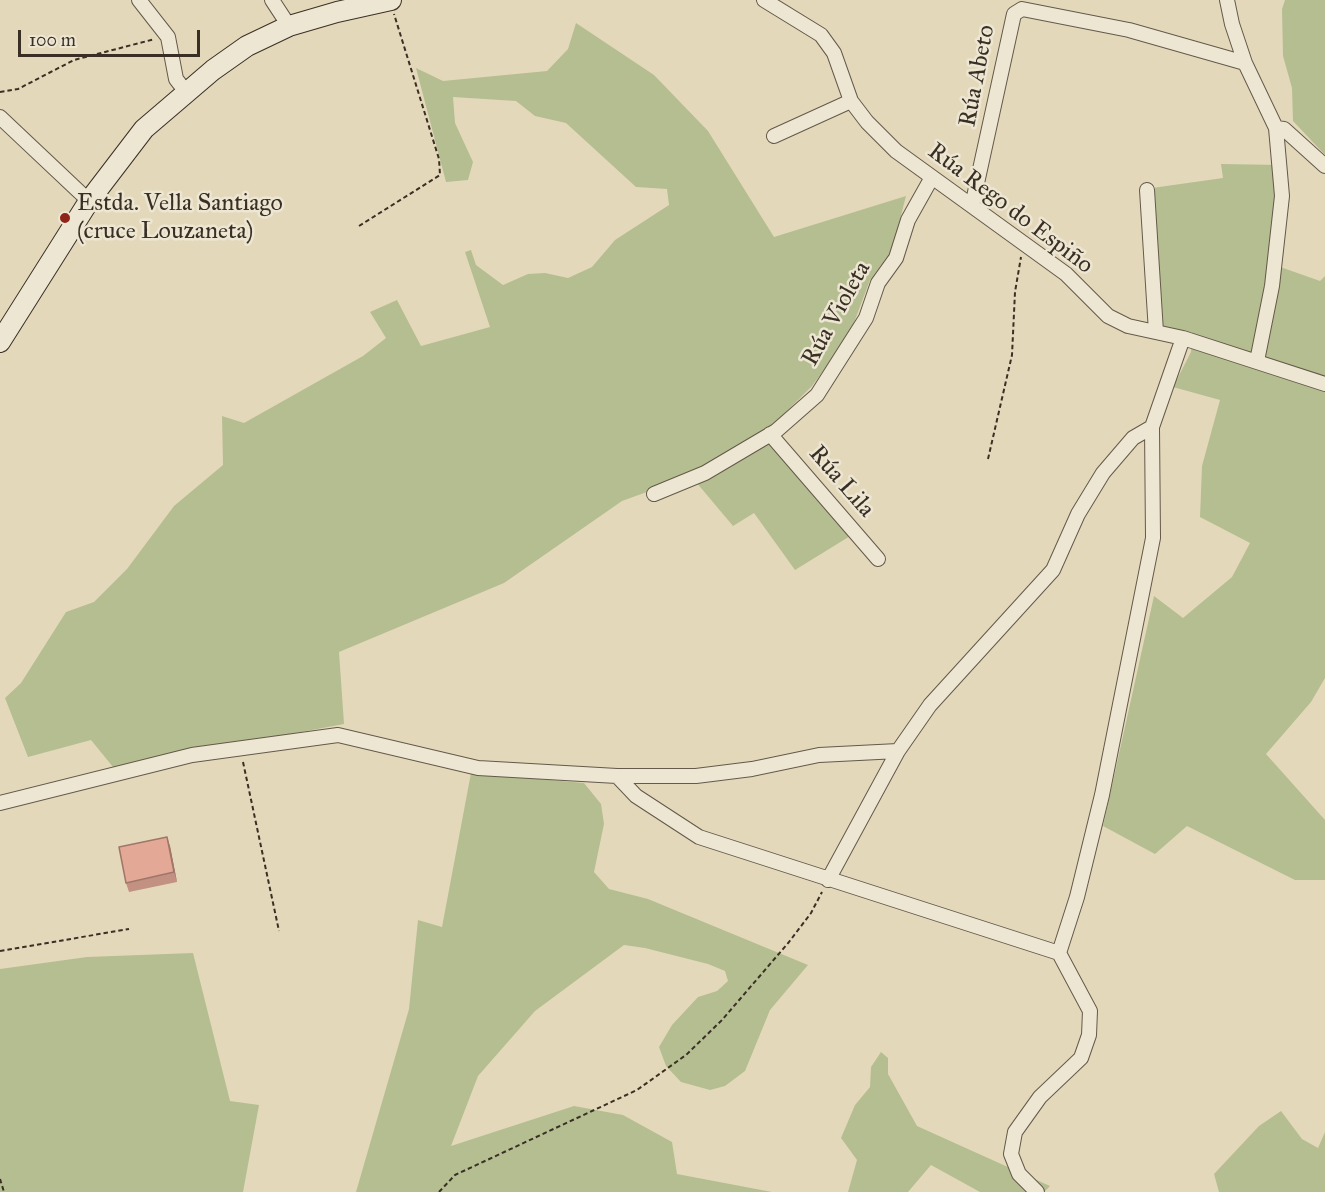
<!DOCTYPE html>
<html>
<head>
<meta charset="utf-8">
<style>
  body { margin:0 }
  #map { position:relative; width:1325px; height:1192px; overflow:hidden; background:#e4d8bb; font-family:"IM FELL Great Primer",serif }
  canvas { display:block }
  .scale { position:absolute; left:18px; top:30px; width:182px; height:27px; box-sizing:border-box; border:3px solid #3a2f24; border-top:0; padding-left:8px; font-size:18px; line-height:21px; white-space:nowrap; color:#3a2f24; -webkit-text-stroke:4px #ede6d3; paint-order:stroke }
</style>
</head>
<body>
<div id="map">
<canvas width="1325" height="1192"></canvas>
<div class="scale">100 m</div>
</div>
<script>
const context = document.querySelector('canvas').getContext('2d');
context.lineJoin = 'round';
function fill(path, color) { context.fillStyle = color; context.fill(path, 'evenodd'); }
const shape = rows => new Path2D(rows.map(r => 'M' + r).join(''));
function stroke(path, color, width, dash) { context.strokeStyle = color; context.lineWidth = width; context.lineCap = dash ? 'butt' : 'round'; context.setLineDash(dash || []); context.stroke(path); }
function write(font, color, halo, rows, align = 'center') {
  context.font = font + ' "IM FELL Great Primer",serif'; context.lineWidth = 5; context.setLineDash([]); context.textBaseline = 'middle'; context.strokeStyle = halo; context.fillStyle = color; for (const [text, x, y, turn = 0] of rows) {
    context.save(); context.translate(x, y); context.rotate((+turn || 0) * Math.PI / 180); context.textAlign = isNaN(turn) ? turn : align; if (halo) context.strokeText(text, 0, 0); context.fillText(text, 0, 0); context.restore();
  }
}
fill(shape([
  [1285,0,1325,0,1325,155,1293,121,1292,88,1283,56,1282,9],
  [576,23,654,75,708,131,774,237,906,196,892,250,870,280,849,336,812,386,769,429,855,533,795,570,754,513,733,526,696,482,666,485,622,501,504,583,339,652,344,724,113,767,91,740,28,757,5,698,21,683,66,612,94,602,127,569,174,506,223,465,222,416,244,423,363,356,386,338,370,312,397,300,421,346,490,327,465,252,471,250,476,265,503,285,528,274,545,273,568,278,592,267,615,240,669,205,667,189,636,187,566,123,535,116,516,101,453,97,455,123,473,162,468,180,446,182,416,68,443,81,547,71,568,49],
  [1221,164,1281,165,1272,264,1320,281,1325,276,1325,678,1311,702,1266,754,1325,820,1325,880,1295,880,1187,826,1155,854,1103,826,1154,596,1183,618,1232,577,1250,543,1200,517,1202,466,1220,400,1173,387,1191,352,1192,332,1163,331,1152,188,1223,178],
  [471,773,584,783,601,804,604,824,594,872,609,889,648,899,808,965,770,1010,745,1071,725,1086,710,1090,681,1082,666,1066,659,1047,672,1025,698,997,717,991,728,981,725,971,708,964,645,948,624,945,535,1011,478,1076,451,1146,574,1106,623,1115,672,1142,677,1174,772,1192,356,1192,409,1009,418,920,442,927],
  [193,953,230,1101,259,1105,243,1192,0,1192,0,969,87,957],
  [881,1052,888,1058,888,1074,917,1126,1050,1186,1044,1192,980,1192,931,1165,908,1192,848,1192,857,1160,841,1138,855,1105,870,1087,871,1067],
  [1281,1111,1302,1139,1318,1148,1325,1132,1325,1192,1219,1192,1214,1174,1259,1126]
]), '#b5be90');
const street = shape([
  [139,0,168,37,176,79,186,92],
  [272,0,289,26],
  [764,0,821,35,834,53,851,101,867,122,896,151,1066,274,1108,316,1128,326,1183,338,1325,384],
  [1227,0,1232,24,1245,63,1276,128,1284,129,1325,166],
  [0,117,89,201],
  [774,136,851,101],
  [1147,190,1156,332],
  [972,206,1014,14,1022,9,1129,30,1245,63],
  [1257,361,1272,286,1282,196,1276,128],
  [770,434,878,559],
  [654,494,705,473,776,431,817,395,866,318,878,283,896,258,908,220,931,179],
  [617,776,636,796,699,837,1059,953,1090,1011,1089,1035,1081,1058,1040,1097,1015,1132,1011,1154,1019,1174,1037,1192],
  [0,803,192,755,338,735,478,768,617,776,696,776,752,769,819,755,898,751],
  [828,880,898,751,930,705,1053,570,1078,514,1103,473,1133,438,1152,427],
  [1059,953,1077,897,1102,795,1153,538,1152,427,1183,338]
]);
const secondary = shape([
  [0,342,89,201,144,129,213,70,247,46,289,26,337,12,391,0]
]);
stroke(street, '#64594a', 16);
stroke(secondary, '#3a2f24', 22);
stroke(shape([
  [0,92,18,89,74,60,155,39],
  [359,226,440,175,439,159,394,14],
  [988,459,1012,355,1015,292,1021,257],
  [243,762,279,931],
  [0,951,129,929],
  [0,1179,4,1192],
  [439,1192,455,1175,637,1090,686,1055,722,1020,789,942,811,913,822,892]
]), '#3a2f24', 2, [4.5, 3]);
stroke(street, '#ede6d3', 14);
stroke(secondary, '#ede6d3', 20);
fill(shape([
  [170,846,177,882,129,892,126,883]
]), '#c39181');
fill(shape([
  [167,837,170,846,177,882,174,872]
]), '#9f7669');
const building = shape([
  [167,837,174,872,126,883,119,847,167,837]
]);
fill(building, '#e3a996');
stroke(building, '#9f7669', 1.5);
for (const [x, y, r, color] of [
  [65,218,6,"#8f2418"]
]) { const dot = new Path2D(); dot.arc(x, y, r, 0, 2 * Math.PI); context.fillStyle = color; context.fill(dot); stroke(dot, '#ede6d3', 2); }
write('24px', '#3a2f24', '#ede6d3', [
  ["Rúa Abeto",978,76,-79],
  ["Rúa Rego do Espiño",1010,209,37],
  ["Rúa Violeta",837,314,-61],
  ["Rúa Lila",841,482,49]
]);
write('24px', '#3a2f24', '#ede6d3', [
  ["Estda. Vella Santiago",77,204],
  ["(cruce Louzaneta)",77,232]
], 'left');
</script>
</body>
</html>
